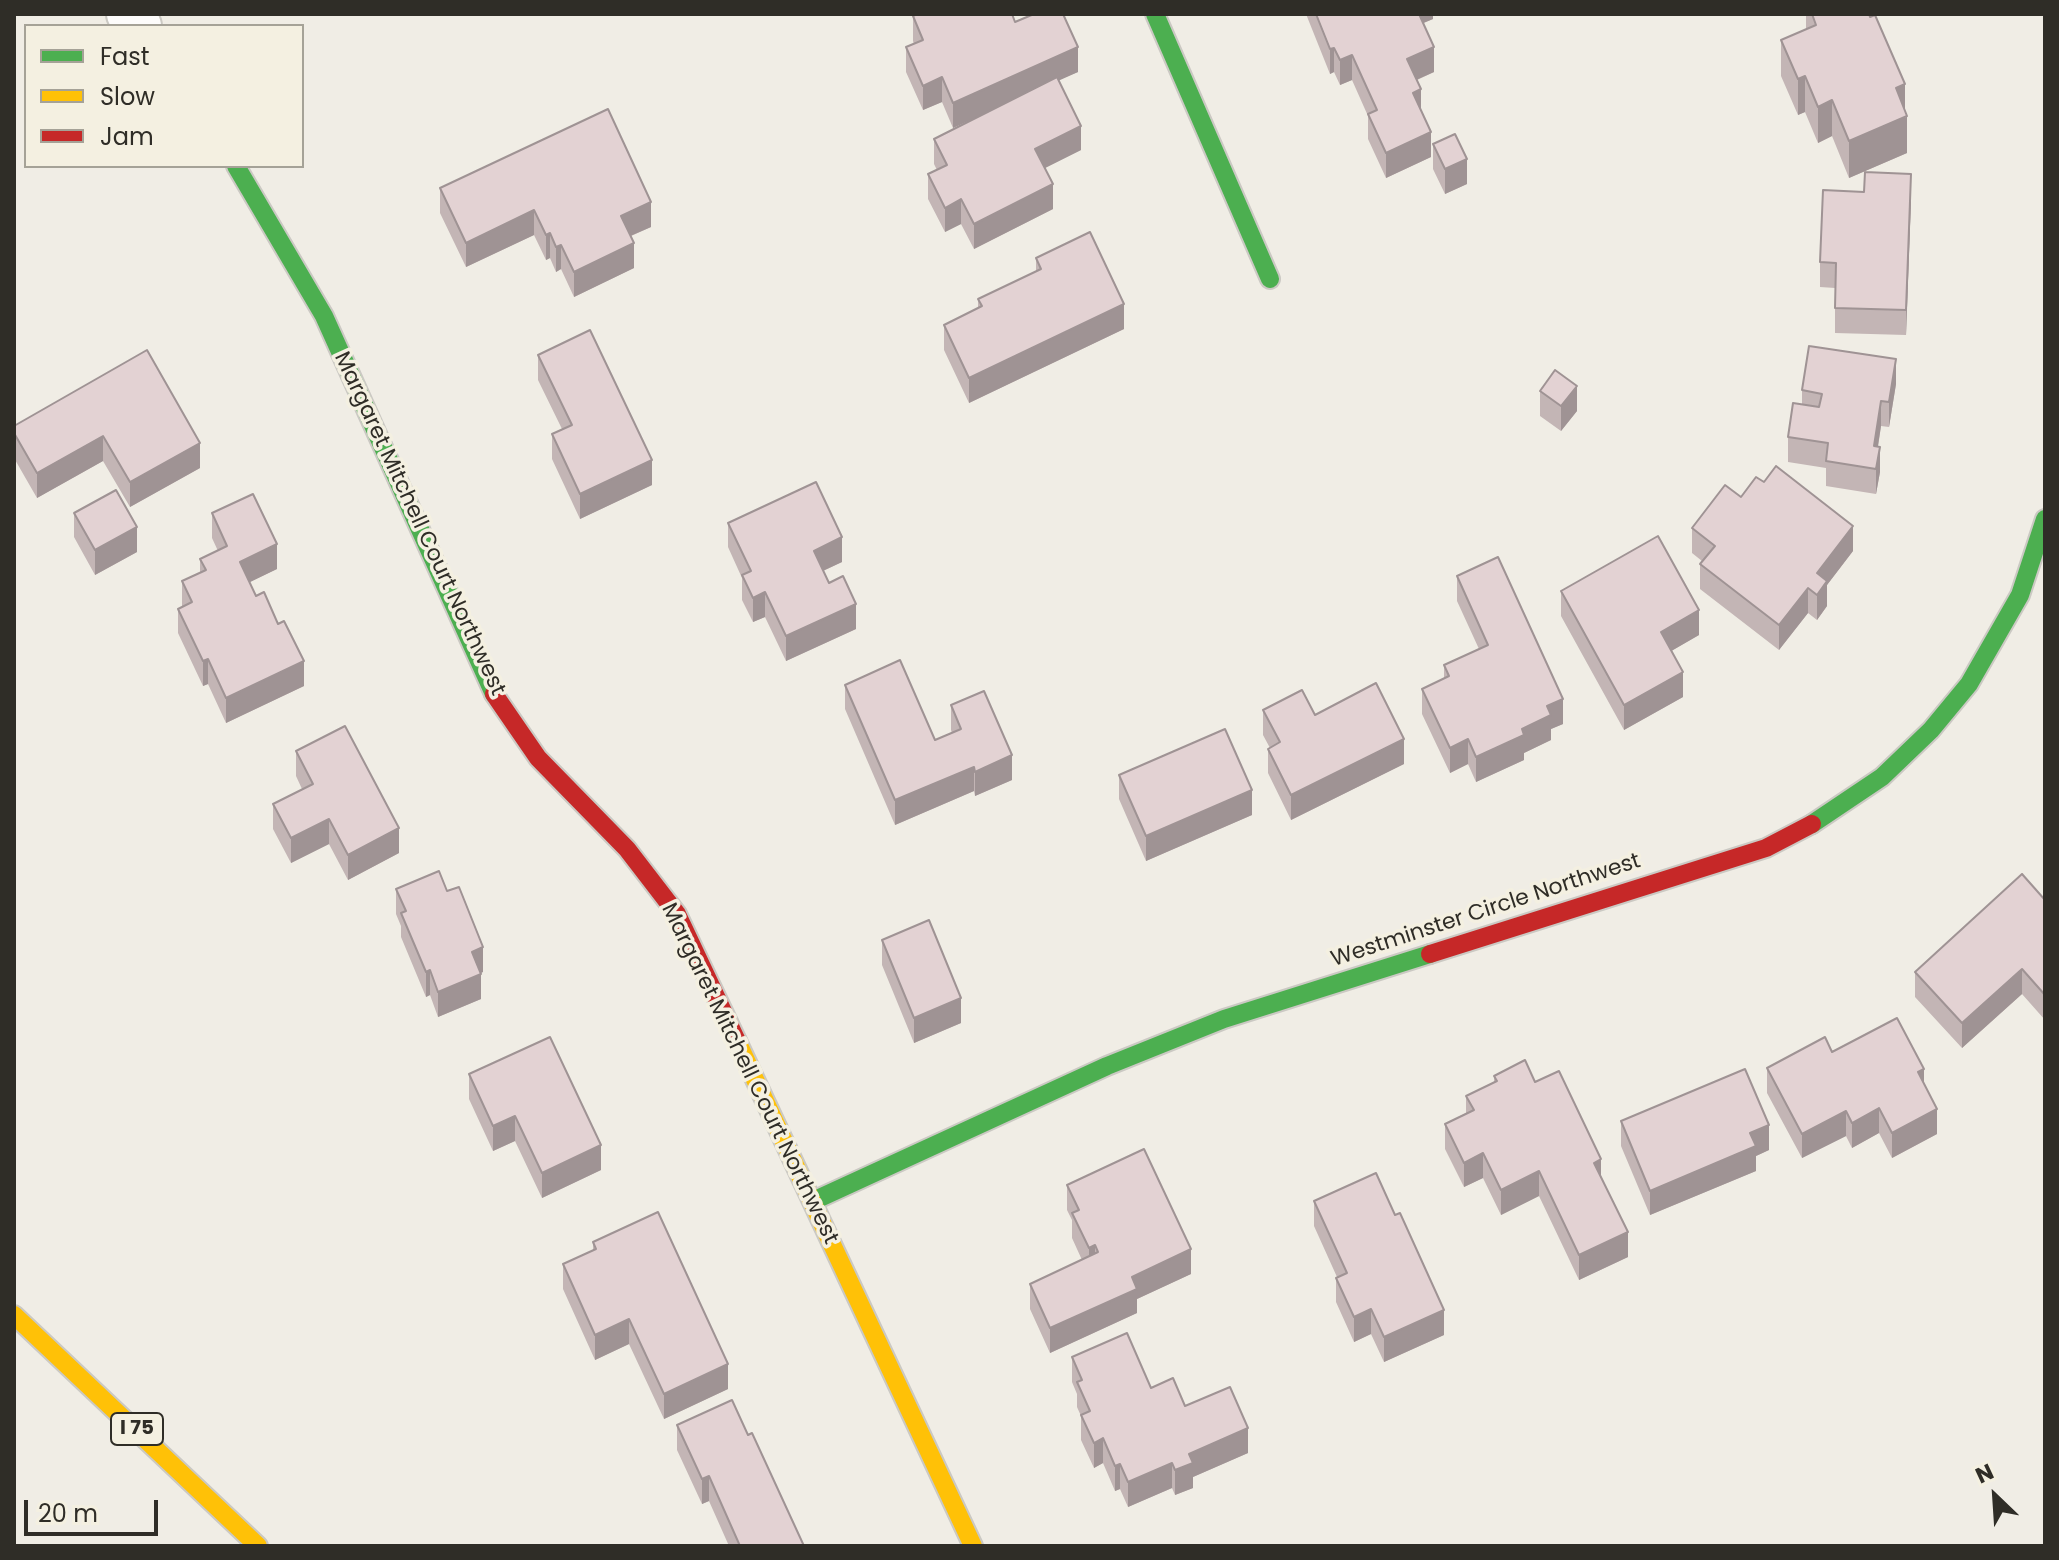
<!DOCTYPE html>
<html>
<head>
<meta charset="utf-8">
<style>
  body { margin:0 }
  #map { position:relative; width:2059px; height:1560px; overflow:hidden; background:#f0ede5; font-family:Poppins,sans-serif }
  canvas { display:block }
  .frame { position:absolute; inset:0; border:16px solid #2f2d27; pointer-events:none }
  .legend { position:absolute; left:24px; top:24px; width:280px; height:144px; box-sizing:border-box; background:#f4f0e1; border:2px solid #a5a297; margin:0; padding:10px 14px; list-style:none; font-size:24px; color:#2f2d27 }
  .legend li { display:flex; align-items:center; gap:16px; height:40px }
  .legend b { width:40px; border:2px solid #a5a297 }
  .north { position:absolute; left:1955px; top:1456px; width:80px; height:80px; -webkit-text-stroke:6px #f4f0e1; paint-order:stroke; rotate:335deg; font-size:22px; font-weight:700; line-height:32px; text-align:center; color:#2f2d27 }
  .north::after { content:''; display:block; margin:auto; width:28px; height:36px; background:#2f2d27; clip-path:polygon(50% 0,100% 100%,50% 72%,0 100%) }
  .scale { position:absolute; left:24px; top:1500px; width:134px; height:36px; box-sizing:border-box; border:4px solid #2f2d27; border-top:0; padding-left:10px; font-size:24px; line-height:28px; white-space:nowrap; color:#2f2d27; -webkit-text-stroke:6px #f4f0e1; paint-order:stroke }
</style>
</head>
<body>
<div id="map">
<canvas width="2059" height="1560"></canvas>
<div class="frame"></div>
<ul class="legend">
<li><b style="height:10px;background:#4caf50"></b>Fast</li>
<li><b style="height:10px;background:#ffc107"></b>Slow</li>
<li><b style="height:10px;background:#c62828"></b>Jam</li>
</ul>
<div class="north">N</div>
<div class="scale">20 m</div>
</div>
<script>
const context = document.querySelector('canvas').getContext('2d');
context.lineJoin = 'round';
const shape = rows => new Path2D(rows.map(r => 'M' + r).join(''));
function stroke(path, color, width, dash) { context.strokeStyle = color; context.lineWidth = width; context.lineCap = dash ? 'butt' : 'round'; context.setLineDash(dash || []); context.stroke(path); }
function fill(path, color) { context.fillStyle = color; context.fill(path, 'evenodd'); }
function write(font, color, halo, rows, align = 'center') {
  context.font = font + ' Poppins,sans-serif'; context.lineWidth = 7; context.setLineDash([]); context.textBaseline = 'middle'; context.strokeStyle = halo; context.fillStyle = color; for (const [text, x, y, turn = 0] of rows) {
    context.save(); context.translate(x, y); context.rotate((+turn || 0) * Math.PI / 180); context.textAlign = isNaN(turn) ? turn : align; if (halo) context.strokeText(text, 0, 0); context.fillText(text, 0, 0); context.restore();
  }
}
const street = shape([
  [129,14,139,26]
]);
const fast = shape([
  [1155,14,1270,279],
  [236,166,324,316,494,694],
  [1812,824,1882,777,1931,730,1969,684,2020,595,2045,519],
  [813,1201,1107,1066,1224,1019,1430,954]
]);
const slow = shape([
  [737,1041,973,1546],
  [14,1315,258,1546]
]);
const jam = shape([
  [494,694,538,758,627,849,677,914,737,1041],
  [1430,954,1766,848,1812,824]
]);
stroke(street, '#cbc9c3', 48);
stroke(fast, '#cbc9c3', 22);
stroke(slow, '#cbc9c3', 22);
stroke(jam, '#cbc9c3', 22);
stroke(street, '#fdfcfb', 44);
stroke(fast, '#4caf50', 18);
stroke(slow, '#ffc107', 18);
stroke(jam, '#c62828', 18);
fill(shape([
  [1306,14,1433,14,1433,19,1423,23,1434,72,1417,80,1421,111,1431,157,1386,178,1368,139,1368,116,1352,80,1340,85,1334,72,1330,74],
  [1806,14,1869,14,1905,110,1907,153,1849,178,1832,136,1818,143,1805,112,1798,115,1781,76,1781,40,1806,29],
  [913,16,1015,22,1078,72,1058,80,1081,150,1045,168,1053,209,974,249,961,224,945,232,928,199,928,174,937,170,934,164,934,139,989,111,953,128,942,102,923,110,906,72,906,47,914,44,913,41],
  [1433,144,1467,184,1445,194,1433,169],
  [440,188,651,227,631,236,634,268,574,297,561,269,556,272,550,258,546,260,534,235,466,267,440,213],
  [1911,199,1906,335,1835,333,1835,288,1820,287,1820,262],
  [1036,258,1124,329,969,403,944,350,944,325,978,308,978,299,1036,272],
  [147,350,200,468,130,507,103,461,37,498,14,458,14,426],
  [538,355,652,485,580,519,552,459,552,434,562,429,538,380],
  [1896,384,1889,427,1881,426,1878,447,1880,472,1876,494,1826,486,1826,468,1788,462,1788,437,1802,404,1802,390],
  [1540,391,1577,411,1561,431,1540,416],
  [74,513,137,552,95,575,74,537],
  [212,513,277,569,249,582,304,686,226,723,208,684,203,686,178,633,178,609,182,607,182,581,200,573,200,559,218,551,212,538],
  [728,523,842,562,823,571,856,629,786,661,765,617,753,622,742,600,742,578,728,547],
  [1692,528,1853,551,1827,585,1827,606,1817,620,1808,613,1779,650,1700,589,1700,564,1702,561,1692,553],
  [1457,576,1563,724,1551,729,1551,740,1524,753,1524,760,1476,782,1468,764,1450,773,1422,714,1422,689,1444,679,1444,665,1479,649,1457,601],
  [1561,591,1699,635,1671,651,1683,697,1624,730,1561,616],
  [845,685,935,740,952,733,951,730,951,705,1012,780,975,796,974,791,895,825,845,709],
  [1263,710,1315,715,1404,764,1291,820,1268,773,1268,749,1270,748,1263,735],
  [296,751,399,853,348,880,329,844,291,863,273,829,273,804,302,789,296,776],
  [1119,775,1252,815,1146,861,1119,799],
  [396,889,483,972,481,973,481,999,438,1017,430,995,426,997,401,937,401,926,396,914],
  [2045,900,2045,1020,2022,994,1962,1048,1915,997,1915,972],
  [882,940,961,1023,914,1043,882,965],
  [1832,1052,1924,1084,1937,1134,1892,1158,1879,1133,1852,1148,1846,1136,1802,1158,1767,1093,1767,1068],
  [469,1074,601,1170,542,1198,515,1141,493,1151,469,1099],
  [1494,1076,1535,1082,1601,1176,1628,1257,1579,1280,1539,1196,1501,1215,1483,1178,1464,1187,1445,1149,1445,1124,1466,1113,1466,1096,1494,1082],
  [1621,1121,1769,1150,1756,1156,1756,1171,1650,1215,1621,1146],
  [1067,1185,1191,1274,1137,1299,1137,1313,1050,1353,1030,1309,1030,1284,1082,1260,1072,1238,1072,1220,1067,1210],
  [1314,1201,1444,1335,1384,1362,1371,1334,1354,1342,1336,1302,1336,1278,1337,1277,1314,1226],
  [593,1242,728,1389,664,1419,629,1344,595,1360,563,1289,563,1264,593,1250],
  [1072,1357,1151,1388,1185,1406,1248,1453,1193,1477,1193,1488,1175,1495,1172,1488,1128,1507,1120,1489,1115,1491,1103,1463,1094,1468,1081,1440,1081,1416,1077,1407,1077,1394,1072,1382],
  [677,1425,748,1435,804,1546,729,1546,709,1501,702,1504,677,1450]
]), '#c3b5b5');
fill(shape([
  [1414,14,1433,14,1433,19,1414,27],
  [1078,47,1078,72,953,128,953,103],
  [1434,47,1434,72,1407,84,1407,59],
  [1334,48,1334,72,1330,74,1330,49],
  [1352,55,1352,80,1340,85,1340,60],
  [1805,76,1805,112,1798,115,1798,79],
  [942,77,942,102,923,110,923,86],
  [1905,84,1905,118,1907,116,1907,153,1849,178,1849,141,1896,88],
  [1421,89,1421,114,1413,93],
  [1832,100,1832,136,1818,143,1818,107],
  [1081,126,1081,150,1035,173,1035,149],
  [1431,132,1431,157,1386,178,1386,153],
  [1467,159,1467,184,1445,194,1445,169],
  [1911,174,1911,199,1906,335,1906,310],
  [1053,184,1053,209,974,249,974,224],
  [961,199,961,224,945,232,945,208],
  [651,202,651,227,621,240,621,216],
  [534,210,534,235,466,267,466,243],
  [550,233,550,258,546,260,546,235],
  [634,243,634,268,574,297,574,272],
  [561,245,561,269,556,272,556,247],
  [1124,304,1124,329,969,403,969,378],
  [1896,359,1896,384,1889,427,1889,402],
  [1577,386,1577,411,1561,431,1561,406],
  [1881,401,1881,426,1874,471,1874,446],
  [103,436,103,461,37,498,37,473],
  [200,443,200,468,130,507,130,482],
  [1880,447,1880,472,1876,494,1876,469],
  [652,460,652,485,580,519,580,494],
  [1853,526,1853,551,1827,585,1827,606,1817,620,1817,573],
  [137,527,137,552,95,575,95,550],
  [842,537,842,562,814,575,814,551],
  [277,544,277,569,240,587,240,562],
  [1808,588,1808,613,1779,650,1779,625],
  [765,592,765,617,753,622,753,598],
  [856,604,856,629,786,661,786,636],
  [1699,610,1699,635,1661,657,1661,632],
  [208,659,208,684,203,686,203,661],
  [304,661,304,686,226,723,226,698],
  [1683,672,1683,697,1624,730,1624,705],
  [1563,699,1563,724,1551,729,1551,740,1524,753,1524,760,1476,782,1476,757,1522,729,1547,706],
  [1404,739,1404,764,1291,820,1291,795],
  [1468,739,1468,764,1450,773,1450,748],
  [1012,755,1012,780,975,796,975,772],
  [974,767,974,791,895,825,895,800],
  [1252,790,1252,815,1146,861,1146,836],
  [329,819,329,844,291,863,291,838],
  [399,828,399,853,348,880,348,855],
  [483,947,483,972,472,976,472,952],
  [2022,969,2022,994,1962,1048,1962,1023],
  [430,970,430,995,426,997,426,972],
  [481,974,481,999,438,1017,438,992],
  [961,998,961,1023,914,1043,914,1018],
  [1924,1069,1924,1094,1918,1072],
  [1879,1108,1879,1133,1852,1148,1852,1123],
  [1937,1109,1937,1134,1892,1158,1892,1133],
  [1846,1111,1846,1136,1802,1158,1802,1134],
  [515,1116,515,1141,493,1151,493,1126],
  [1769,1125,1769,1150,1756,1156,1756,1171,1650,1215,1650,1191,1750,1133],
  [601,1145,601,1170,542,1198,542,1173],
  [1483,1153,1483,1178,1464,1187,1464,1163],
  [1601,1159,1601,1184,1594,1163],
  [1539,1171,1539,1196,1501,1215,1501,1190],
  [1628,1232,1628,1257,1579,1280,1579,1255],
  [1095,1245,1095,1270,1089,1273,1089,1248],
  [1191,1249,1191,1274,1137,1299,1137,1313,1050,1353,1050,1328,1132,1277],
  [1371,1309,1371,1334,1354,1342,1354,1317],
  [1444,1310,1444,1335,1384,1362,1384,1337],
  [629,1319,629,1344,595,1360,595,1335],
  [728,1364,728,1389,664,1419,664,1394],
  [1248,1428,1248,1453,1193,1477,1193,1488,1175,1495,1175,1470,1189,1454],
  [1103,1438,1103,1463,1094,1468,1094,1443],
  [1172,1463,1172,1488,1128,1507,1128,1482],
  [1120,1464,1120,1489,1115,1491,1115,1466],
  [709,1476,709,1501,702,1504,702,1479]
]), '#9f9394');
const building = shape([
  [917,14,1012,14,1015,22,1034,14,1063,14,1078,47,953,103,942,77,923,86,906,47,923,40,913,16,917,14],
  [1316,14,1419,14,1434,47,1407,59,1421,89,1413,93,1431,132,1386,153,1368,114,1377,110,1352,55,1340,60,1334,48,1330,49,1316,14],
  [1812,14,1869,14,1870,17,1875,15,1905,84,1896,88,1907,116,1849,141,1832,100,1818,107,1805,76,1798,79,1781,40,1816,25,1812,14],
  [1057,77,1081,126,1035,149,1053,184,974,224,961,199,945,208,928,174,947,165,934,139,1057,77],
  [608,109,651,202,621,216,634,243,574,272,561,245,556,247,550,233,546,235,534,210,466,243,440,188,608,109],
  [1455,134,1467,159,1445,169,1433,144,1455,134],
  [1865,172,1911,174,1906,310,1835,308,1836,263,1820,262,1823,190,1864,192,1865,172],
  [1090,232,1124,304,969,378,944,325,982,306,978,299,1041,269,1036,258,1090,232],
  [590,330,652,460,580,494,552,434,572,425,538,355,590,330],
  [1809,346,1896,359,1889,402,1881,401,1874,446,1880,447,1876,469,1826,461,1828,443,1788,437,1793,403,1819,407,1822,394,1802,390,1809,346],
  [147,350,200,443,130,482,103,436,37,473,14,433,14,426,147,350],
  [1555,370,1577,386,1561,406,1540,391,1555,370],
  [1776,466,1853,526,1817,573,1827,581,1817,595,1808,588,1779,625,1700,564,1715,546,1692,528,1725,485,1741,497,1756,477,1764,482,1776,466],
  [816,482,842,537,814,551,829,583,843,576,856,604,786,636,765,592,753,598,742,575,751,571,728,523,816,482],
  [116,490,137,527,95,550,74,513,116,490],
  [253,494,277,544,240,562,256,596,264,592,278,624,284,621,304,661,226,698,208,659,203,661,178,609,192,602,182,581,206,570,200,559,227,546,212,513,253,494],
  [1658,536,1699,610,1661,632,1683,672,1624,705,1561,591,1658,536],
  [1498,557,1563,699,1547,706,1551,715,1522,729,1524,735,1476,757,1468,739,1450,748,1422,689,1449,676,1444,665,1488,645,1457,576,1498,557],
  [900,660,935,740,961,729,951,705,984,691,1012,755,975,772,974,767,895,800,845,685,900,660],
  [1376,683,1404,739,1291,795,1268,749,1280,742,1263,710,1302,690,1315,715,1376,683],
  [345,726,399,828,348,855,329,819,291,838,273,804,313,784,296,751,345,726],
  [1225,729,1252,790,1146,836,1119,775,1225,729],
  [439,871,447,891,459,887,483,947,472,952,481,974,438,992,430,970,426,972,401,913,406,911,396,889,439,871],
  [2022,874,2045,900,2045,995,2022,969,1962,1023,1915,972,2022,874],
  [929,920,961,998,914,1018,882,940,929,920],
  [1897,1018,1924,1069,1918,1072,1937,1109,1892,1133,1879,1108,1852,1123,1846,1111,1802,1134,1767,1068,1825,1037,1832,1052,1897,1018],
  [550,1037,601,1145,542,1173,515,1116,493,1126,469,1074,550,1037],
  [1525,1060,1535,1082,1559,1071,1601,1159,1594,1163,1628,1232,1579,1255,1539,1171,1501,1190,1483,1153,1464,1163,1445,1124,1474,1110,1466,1096,1497,1081,1494,1076,1525,1060],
  [1745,1069,1769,1125,1750,1133,1756,1146,1650,1191,1621,1121,1745,1069],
  [1144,1149,1191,1249,1132,1277,1137,1289,1050,1328,1030,1284,1098,1252,1095,1245,1089,1248,1072,1213,1079,1210,1067,1185,1144,1149],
  [1376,1173,1395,1215,1400,1213,1444,1310,1384,1337,1371,1309,1354,1317,1336,1278,1347,1273,1314,1201,1376,1173],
  [658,1212,728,1364,664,1394,629,1319,595,1335,563,1264,596,1249,593,1242,658,1212],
  [1127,1333,1151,1388,1173,1378,1185,1406,1230,1387,1248,1428,1189,1454,1193,1463,1175,1470,1172,1463,1128,1482,1120,1464,1115,1466,1103,1438,1094,1443,1081,1415,1090,1411,1077,1382,1082,1380,1072,1357,1127,1333],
  [732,1400,748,1435,752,1433,804,1546,740,1546,709,1476,702,1479,677,1425,732,1400]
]);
fill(building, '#e3d2d3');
stroke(building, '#9f9394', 2);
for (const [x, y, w] of [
  [137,1429,52]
]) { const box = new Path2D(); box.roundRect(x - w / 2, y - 16, w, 32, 6); context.fillStyle = '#f4f0e1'; context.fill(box); stroke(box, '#2f2d27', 2); }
write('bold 20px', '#2f2d27', null, [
  ["I 75",137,1429]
]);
write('22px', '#2f2d27', '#f4f0e1', [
  ["Margaret Mitchell Court Northwest",419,524,65],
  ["Westminster Circle Northwest",1486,911,-18],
  ["Margaret Mitchell Court Northwest",749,1074,64]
]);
</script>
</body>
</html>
